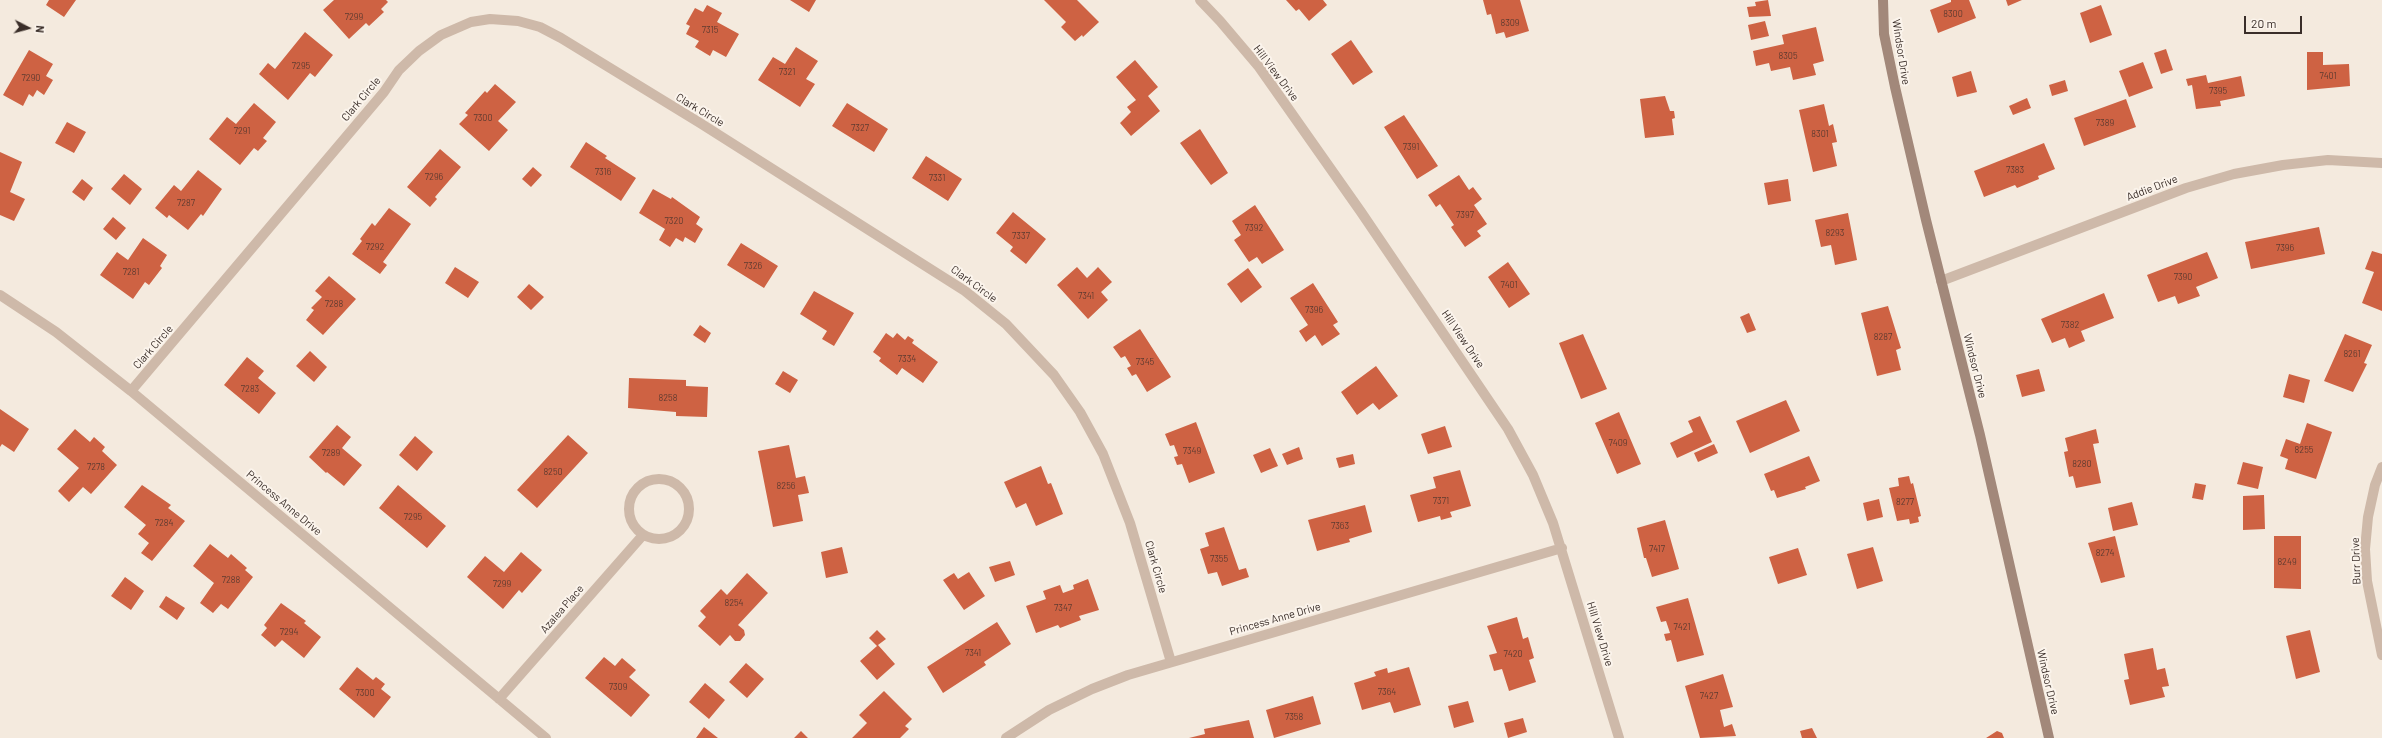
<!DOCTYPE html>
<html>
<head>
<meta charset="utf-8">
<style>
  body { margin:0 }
  #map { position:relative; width:2382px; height:738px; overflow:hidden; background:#f4eade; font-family:Barlow,sans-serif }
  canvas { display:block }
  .north { position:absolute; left:8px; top:8px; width:40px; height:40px; -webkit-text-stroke:3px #fbf4ec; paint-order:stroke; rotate:96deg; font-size:11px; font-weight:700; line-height:16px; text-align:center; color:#3a2e29 }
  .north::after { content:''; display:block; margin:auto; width:14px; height:18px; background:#3a2e29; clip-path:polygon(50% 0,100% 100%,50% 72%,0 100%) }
  .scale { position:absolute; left:2244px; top:16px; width:58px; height:18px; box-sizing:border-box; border:2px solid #3a2e29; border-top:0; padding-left:5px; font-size:12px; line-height:14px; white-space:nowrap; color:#3a2e29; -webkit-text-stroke:3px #fbf4ec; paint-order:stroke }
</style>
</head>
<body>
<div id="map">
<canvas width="2382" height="738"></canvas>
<div class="north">N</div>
<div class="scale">20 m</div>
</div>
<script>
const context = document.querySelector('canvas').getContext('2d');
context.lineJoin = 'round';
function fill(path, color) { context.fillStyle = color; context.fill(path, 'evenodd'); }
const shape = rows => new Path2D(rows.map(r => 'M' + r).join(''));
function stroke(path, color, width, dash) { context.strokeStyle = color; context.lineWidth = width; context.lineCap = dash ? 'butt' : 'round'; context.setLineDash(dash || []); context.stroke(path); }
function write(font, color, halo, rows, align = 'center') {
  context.font = font + ' Barlow,sans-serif'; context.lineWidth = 4; context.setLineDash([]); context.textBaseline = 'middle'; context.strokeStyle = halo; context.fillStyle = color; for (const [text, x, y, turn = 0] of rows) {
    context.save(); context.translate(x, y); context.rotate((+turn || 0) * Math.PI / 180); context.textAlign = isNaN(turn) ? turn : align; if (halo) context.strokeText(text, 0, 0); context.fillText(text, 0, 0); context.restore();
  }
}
fill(shape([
  [49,0,76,0,64,17,46,5],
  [334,0,386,0,388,2,381,9,384,12,369,26,366,23,349,39,323,10],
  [790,0,816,0,809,12],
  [1044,0,1077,0,1099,22,1083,37,1082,35,1075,41,1061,27,1066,22],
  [1286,0,1323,0,1327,5,1309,21,1299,9,1296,11],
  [1483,0,1520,0,1529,31,1506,38,1504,32,1496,34,1491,14,1487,15],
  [1768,0,1771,16,1749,17,1747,7,1756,6,1755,2],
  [1951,0,1969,0,1976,18,1938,33,1930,10,1951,2],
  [2006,0,2022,0,2008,6],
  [707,5,722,13,717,22,739,34,726,57,713,50,710,56,695,47,699,41,686,34,690,26,686,24,695,8,703,12],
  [2101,5,2112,35,2090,43,2080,13],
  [1765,21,1769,36,1751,40,1748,25],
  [1816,27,1824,61,1813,64,1816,75,1793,80,1790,67,1771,71,1769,63,1756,66,1753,51,1784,44,1782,35],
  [305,32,333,55,315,77,310,73,288,100,259,74,268,63,275,69],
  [1351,40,1373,72,1353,85,1331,54],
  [796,47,818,61,806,79,815,84,800,107,758,80,773,57,785,64],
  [2166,49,2173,70,2161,74,2154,53],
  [29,50,53,64,46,76,53,80,44,95,37,90,33,97,29,94,23,106,3,95],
  [2307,52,2323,52,2323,65,2349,64,2350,86,2307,90],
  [1135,60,1158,87,1148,96,1160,111,1131,136,1120,123,1131,112,1127,107,1136,100,1116,77],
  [2143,62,2153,88,2129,97,2119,71],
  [1971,71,1977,92,1957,97,1952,77],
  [2206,75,2208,83,2241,76,2245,96,2220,101,2221,106,2196,109,2192,85,2188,86,2186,79],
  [2065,80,2068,91,2052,96,2049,85],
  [495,84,516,102,498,121,508,130,489,151,459,124,468,115,465,113,485,91,487,93],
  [1665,96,1670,111,1674,111,1675,118,1672,119,1674,135,1645,138,1640,99],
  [2027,98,2031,108,2013,115,2009,106],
  [2126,99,2136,127,2084,146,2074,118],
  [254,103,276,122,263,138,267,141,258,151,254,148,240,165,209,139,227,117,236,124],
  [847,103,888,129,874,152,832,126],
  [1824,104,1829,126,1833,124,1837,142,1832,143,1837,166,1813,172,1799,110],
  [1404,115,1438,166,1417,179,1384,127],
  [67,122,86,132,74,153,55,143],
  [1200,129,1228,173,1211,185,1180,143],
  [586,142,607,156,605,158,636,178,621,201,570,167],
  [2044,143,2055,169,2038,176,2039,179,2017,188,2015,185,1984,197,1974,171],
  [440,149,461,167,435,197,437,199,430,207,407,187],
  [0,152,22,162,10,192,25,199,14,221,0,215],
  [926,156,962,179,948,201,912,178],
  [533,167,542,175,531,187,522,179],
  [198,170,222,189,203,216,201,214,188,230,169,215,167,218,155,208,174,185,181,191],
  [124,174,142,189,130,205,111,189],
  [1459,175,1469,190,1473,187,1482,199,1474,205,1487,224,1477,231,1481,236,1465,247,1451,227,1454,225,1440,204,1436,207,1428,195],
  [82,179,93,188,84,201,72,192],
  [1788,179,1791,201,1768,205,1764,183],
  [653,189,671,199,672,197,700,217,696,224,703,229,695,243,685,237,683,242,676,238,670,247,659,240,665,229,639,213],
  [1255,205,1284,250,1262,264,1257,257,1249,262,1234,240,1241,235,1232,221],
  [389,208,411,224,383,262,387,265,380,274,352,254,362,241,360,239,372,223,375,226],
  [1013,212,1046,239,1026,264,1010,251,1013,247,996,233],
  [1848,213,1857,260,1835,265,1831,245,1821,247,1815,220],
  [113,217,126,228,116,240,103,229],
  [2319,227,2325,254,2251,269,2245,242],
  [143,238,167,255,160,266,162,268,149,285,145,282,133,299,100,275,117,252,128,260],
  [741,243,778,266,764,288,727,265],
  [2372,251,2382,254,2382,311,2362,303,2374,272,2365,269],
  [2207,252,2218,278,2196,287,2200,296,2178,304,2175,296,2158,302,2147,275],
  [1508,262,1530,294,1509,308,1488,277],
  [455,267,479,282,468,298,445,283],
  [1077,267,1087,278,1098,267,1112,282,1101,292,1108,300,1088,319,1057,285],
  [1248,268,1262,287,1241,303,1227,284],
  [329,276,356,299,323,335,306,320,314,310,311,308,322,297,315,291],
  [1313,283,1338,322,1333,325,1340,334,1322,346,1315,335,1306,342,1299,331,1308,325,1290,298],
  [529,284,544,297,531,310,517,297],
  [814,291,854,313,834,346,822,339,827,331,800,314],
  [2104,293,2114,318,2081,331,2085,341,2069,348,2065,338,2052,343,2041,319],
  [1888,306,1901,348,1896,350,1901,370,1877,376,1861,313],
  [1749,313,1756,330,1747,333,1740,317],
  [700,325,711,333,705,343,693,335],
  [1140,329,1171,377,1147,392,1136,374,1132,376,1127,368,1131,366,1125,356,1121,358,1113,347],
  [886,333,893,338,897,333,905,340,908,336,914,340,912,343,938,362,923,383,902,368,897,375,879,361,881,358,873,352],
  [1583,334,1607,389,1581,399,1559,343],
  [2345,334,2372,345,2364,363,2367,364,2353,392,2324,381],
  [310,351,327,367,314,382,296,366],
  [247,357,264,371,258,378,276,393,259,414,224,385],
  [1376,366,1398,396,1379,410,1373,403,1357,415,1341,392],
  [2039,369,2045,391,2022,397,2016,375],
  [783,371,798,380,790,393,775,384],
  [2289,374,2310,380,2304,403,2283,397],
  [629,378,686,380,686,386,708,387,707,417,676,416,676,412,628,408],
  [1786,400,1800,431,1750,453,1736,421],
  [0,409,29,429,14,452,2,444,0,447],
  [1619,412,1641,464,1617,474,1595,423],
  [1700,416,1712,442,1677,458,1670,443,1693,432,1688,421],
  [1196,422,1215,473,1189,483,1182,464,1177,465,1174,457,1178,456,1174,445,1170,446,1165,434],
  [2307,423,2332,432,2316,479,2285,469,2288,459,2280,456,2286,439,2300,444],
  [337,425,351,437,342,448,362,465,344,486,327,472,326,473,309,457],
  [1445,426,1452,447,1428,454,1421,434],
  [75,429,90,442,94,437,105,447,102,451,117,465,91,494,83,487,69,502,58,491,79,468,57,449],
  [2096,429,2099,443,2093,444,2101,483,2076,488,2073,476,2069,477,2064,452,2068,451,2065,438],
  [568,435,588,453,537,508,517,490],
  [415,436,433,452,417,471,399,455],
  [1714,444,1718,453,1698,462,1694,453],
  [789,445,796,478,805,476,809,493,798,495,803,521,773,527,758,451],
  [1299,447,1303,459,1287,465,1282,454],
  [1270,448,1278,466,1261,473,1253,455],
  [1353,454,1355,464,1339,468,1336,458],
  [1809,456,1820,481,1805,487,1806,489,1777,498,1774,490,1771,491,1764,474],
  [2243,462,2263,467,2258,489,2237,484],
  [1041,466,1048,484,1051,483,1063,514,1036,526,1026,503,1016,508,1004,482],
  [1460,470,1471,506,1450,512,1452,517,1441,520,1440,516,1418,522,1410,495,1436,488,1433,477],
  [1909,476,1911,484,1913,483,1921,516,1918,517,1919,522,1910,524,1909,519,1897,521,1889,488,1899,486,1898,478],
  [2195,483,2206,485,2203,500,2192,498],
  [142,485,171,505,168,508,185,521,152,561,141,553,149,543,138,534,146,525,124,507],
  [398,485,446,526,427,548,379,508],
  [2264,495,2265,529,2243,530,2243,496],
  [1879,499,1883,517,1867,521,1863,503],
  [2132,502,2138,525,2113,531,2108,508],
  [1365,505,1372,532,1349,539,1350,542,1317,551,1308,520],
  [1665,520,1679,569,1652,577,1646,558,1644,558,1637,528],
  [1224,527,1239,570,1246,568,1249,577,1222,586,1217,572,1208,574,1200,549,1209,546,1205,533],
  [2115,536,2125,577,2101,583,2088,543],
  [2274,536,2301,536,2301,589,2274,588],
  [210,544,228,558,231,554,247,568,245,570,253,577,228,609,221,604,213,613,200,603,214,583,193,566],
  [842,547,848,573,826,578,821,552],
  [1873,547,1883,581,1857,589,1847,554],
  [1798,548,1807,575,1778,584,1769,557],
  [521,552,542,570,522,593,519,590,503,609,467,577,485,556,504,572],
  [1010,561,1015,575,995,582,989,567],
  [969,572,985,596,964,610,943,580,954,573,958,579],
  [747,573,768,593,738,625,744,630,745,635,740,641,735,641,730,635,720,646,698,626,706,617,700,611,721,589,727,595],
  [125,577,144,591,131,610,111,596],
  [1088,579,1099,610,1079,616,1081,620,1060,628,1058,625,1036,633,1026,606,1046,599,1043,591,1060,585,1063,593,1074,589,1073,585],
  [166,596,185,608,177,620,159,607],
  [1688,598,1704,655,1677,662,1671,640,1666,641,1664,634,1670,633,1666,621,1661,622,1656,607],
  [281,603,306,621,304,623,321,637,304,658,282,640,275,647,261,635,267,628,264,625],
  [1517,617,1523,639,1528,637,1534,658,1529,660,1536,682,1509,691,1502,669,1494,671,1489,655,1497,653,1487,626],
  [997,622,1011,644,984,662,986,665,943,693,927,667],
  [877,630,886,639,878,645,895,664,877,680,860,661,877,646,869,638],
  [2310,630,2320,672,2296,679,2286,636],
  [2153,648,2157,670,2165,668,2169,686,2162,687,2165,697,2130,705,2124,680,2129,679,2124,654],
  [604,657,615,666,622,658,636,670,629,677,650,695,631,717,585,678],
  [746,663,764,679,747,698,729,682],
  [357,667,373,680,376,677,385,684,381,689,391,697,374,718,339,689],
  [1409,667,1421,705,1394,713,1390,702,1362,710,1354,683,1376,676,1374,672,1387,668,1388,673],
  [1723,674,1733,707,1720,710,1724,727,1732,724,1736,736,1700,738,1685,686],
  [705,683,725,700,709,719,689,702],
  [884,691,912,719,905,726,909,729,900,738,852,738,867,723,859,715],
  [1313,696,1321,724,1274,738,1266,710],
  [1468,701,1474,722,1454,728,1448,706],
  [1523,718,1527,732,1508,738,1504,723],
  [1249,720,1254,738,1189,738,1205,734,1204,729],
  [704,727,718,738,696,738],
  [1812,728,1817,738,1802,738,1800,731],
  [801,731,808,738,794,738],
  [1997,731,2002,733,2004,738,1986,738]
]), '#ce6243');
stroke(shape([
  [1200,0,1220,21,1259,67,1361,212,1508,429,1533,475,1553,523,1619,738],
  [1941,281,2186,188,2234,174,2283,165,2328,160,2382,163],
  [0,295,56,332,131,391,546,738],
  [131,391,384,92,399,70,419,51,441,35,471,22,490,19,518,21,540,27,561,38,700,123,965,291,1006,324,1054,375,1080,412,1103,454,1130,523,1171,662],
  [2382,467,2375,485,2368,517,2365,549,2367,581,2382,655],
  '629 509a30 30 0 1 1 60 0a30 30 0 1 1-60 0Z',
  [499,699,643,535],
  [1006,738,1049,710,1092,689,1128,675,1562,548]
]), '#ceb9a9', 10);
stroke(shape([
  [1883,0,1884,34,1895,87,1926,220,1980,435,2049,738]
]), '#a2887a', 10);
write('9px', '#5f3b30', null, [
  ["8300",1953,14],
  ["7299",354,17],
  ["8309",1510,23],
  ["7315",710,30],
  ["8305",1788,56],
  ["7295",301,66],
  ["7321",787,72],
  ["7401",2328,76],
  ["7290",31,78],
  ["7395",2218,91],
  ["7300",483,118],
  ["7389",2105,123],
  ["7327",860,128],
  ["7291",242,131],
  ["8301",1820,134],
  ["7391",1411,147],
  ["7383",2015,170],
  ["7316",603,172],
  ["7296",434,177],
  ["7331",937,178],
  ["7287",186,203],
  ["7397",1465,215],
  ["7320",674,221],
  ["7392",1254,228],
  ["8293",1835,233],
  ["7337",1021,236],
  ["7292",375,247],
  ["7396",2285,248],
  ["7326",753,266],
  ["7281",131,272],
  ["7390",2183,277],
  ["7401",1509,285],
  ["7341",1086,296],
  ["7288",334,304],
  ["7396",1314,310],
  ["7382",2070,325],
  ["8287",1883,337],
  ["8261",2352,354],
  ["7334",907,359],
  ["7345",1145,362],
  ["7283",250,389],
  ["8258",668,398],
  ["7409",1618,443],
  ["8255",2304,450],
  ["7349",1192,451],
  ["7289",331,453],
  ["8280",2082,464],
  ["7278",96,467],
  ["8250",553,472],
  ["8256",786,486],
  ["7371",1441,501],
  ["8277",1905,502],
  ["7295",413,517],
  ["7284",164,523],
  ["7363",1340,526],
  ["7417",1657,549],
  ["8274",2105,553],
  ["7355",1219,559],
  ["8249",2287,562],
  ["7288",231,580],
  ["7299",502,584],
  ["8254",734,603],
  ["7347",1063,608],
  ["7421",1682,627],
  ["7294",289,632],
  ["7341",973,653],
  ["7420",1513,654],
  ["7309",618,687],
  ["7364",1387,692],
  ["7300",365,693],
  ["7427",1709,696],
  ["7358",1294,717]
]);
write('11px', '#3a2e29', '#fbf4ec', [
  ["Windsor Drive",1901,52,81],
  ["Hill View Drive",1276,73,53],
  ["Clark Circle",361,99,-50],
  ["Clark Circle",700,110,31],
  ["Addie Drive",2152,188,-21],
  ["Clark Circle",974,284,36],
  ["Hill View Drive",1463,339,56],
  ["Clark Circle",153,347,-49],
  ["Windsor Drive",1975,366,76],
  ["Princess Anne Drive",284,503,40],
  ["Burr Drive",2356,561,-92],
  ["Clark Circle",1156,567,74],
  ["Azalea Place",562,609,-49],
  ["Princess Anne Drive",1275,619,-16],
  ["Hill View Drive",1600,634,73],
  ["Windsor Drive",2048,682,77]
]);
</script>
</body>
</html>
